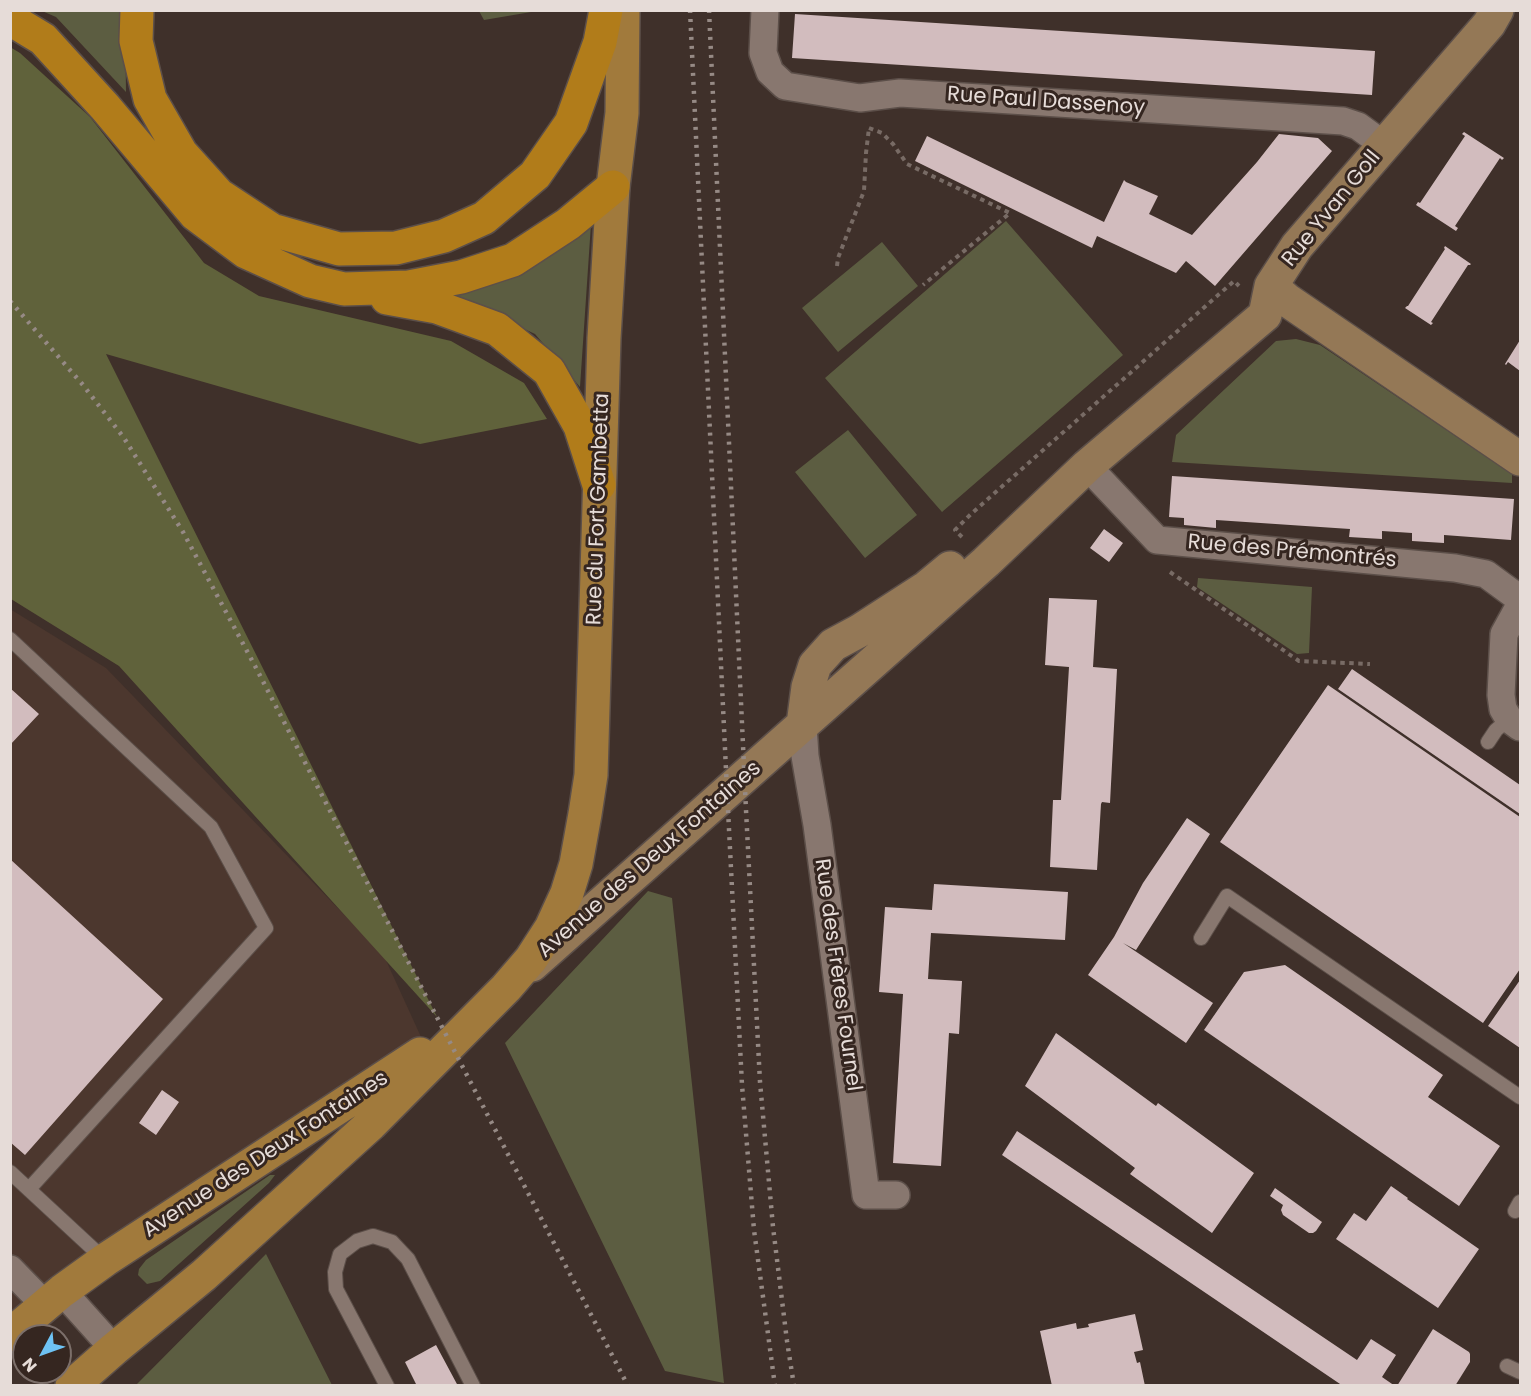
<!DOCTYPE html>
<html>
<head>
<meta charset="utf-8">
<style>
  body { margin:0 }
  #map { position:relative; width:1531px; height:1396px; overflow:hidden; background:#3f302a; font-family:Poppins,sans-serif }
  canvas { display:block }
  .frame { position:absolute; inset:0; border:12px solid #e6dcd8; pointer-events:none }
  .north { position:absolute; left:12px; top:1324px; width:60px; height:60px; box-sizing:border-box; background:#352620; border:2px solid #7c6f6a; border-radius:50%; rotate:229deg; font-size:16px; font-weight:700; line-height:24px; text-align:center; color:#e6dcd8 }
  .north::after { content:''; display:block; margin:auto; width:21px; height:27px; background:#6ec2f3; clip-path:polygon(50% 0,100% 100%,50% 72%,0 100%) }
</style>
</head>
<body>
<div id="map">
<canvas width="1531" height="1396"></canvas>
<div class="frame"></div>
<div class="north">N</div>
</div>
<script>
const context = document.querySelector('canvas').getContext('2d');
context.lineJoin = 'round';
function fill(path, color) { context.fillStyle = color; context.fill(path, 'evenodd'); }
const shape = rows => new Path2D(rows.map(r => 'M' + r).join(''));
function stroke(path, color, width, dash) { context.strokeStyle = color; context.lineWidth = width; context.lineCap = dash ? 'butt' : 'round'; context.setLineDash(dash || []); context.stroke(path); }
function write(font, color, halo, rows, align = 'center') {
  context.font = font + ' Poppins,sans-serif'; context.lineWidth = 6; context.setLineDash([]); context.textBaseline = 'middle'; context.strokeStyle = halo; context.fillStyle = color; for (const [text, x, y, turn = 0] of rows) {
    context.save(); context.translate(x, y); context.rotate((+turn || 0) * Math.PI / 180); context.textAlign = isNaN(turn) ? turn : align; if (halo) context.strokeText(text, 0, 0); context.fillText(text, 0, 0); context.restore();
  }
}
fill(shape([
  [10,609,106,668,384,956,427,1050,10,1335]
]), '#4c372e');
fill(shape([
  [42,11,125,11,126,92,56,17],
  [479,11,537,11,484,20],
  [1006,221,1123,355,942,512,825,378],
  [591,224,580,387,535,334,450,294],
  [882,242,918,286,838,352,802,308],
  [1296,339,1320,345,1512,474,1512,483,1172,462,1176,435,1276,341],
  [848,430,917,515,865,558,795,472],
  [1198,578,1312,587,1309,653,1297,654,1197,587],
  [648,891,672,898,724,1383,665,1371,505,1043],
  [270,1175,275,1175,269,1183,160,1281,147,1284,138,1275,139,1269,146,1260],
  [266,1254,332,1385,136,1385]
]), '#5c5d41');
fill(shape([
  [10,47,20,53,90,117,204,263,259,296,451,341,524,383,547,419,420,444,106,354,437,1017,119,666,11,599]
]), '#60623b');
fill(shape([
  [795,14,1375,51,1372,95,792,58],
  [1464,132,1504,158,1502,160,1500,158,1455,226,1458,228,1456,231,1416,205,1418,202,1420,203,1465,136,1462,134],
  [1279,134,1318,138,1332,151,1215,286,1186,261,1176,273,1097,236,1092,248,915,161,927,136,1104,222,1124,180,1126,182,1158,196,1149,214,1192,235,1257,162],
  [1445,246,1471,264,1470,265,1468,265,1431,322,1433,323,1431,325,1405,308,1407,306,1408,306,1445,249,1444,248],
  [1520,340,1520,371,1508,362,1506,365,1505,364],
  [1172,476,1514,499,1511,540,1444,535,1444,543,1412,541,1412,533,1382,531,1382,539,1349,537,1350,529,1216,520,1216,528,1184,525,1184,518,1169,517],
  [1104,529,1123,543,1109,562,1090,548],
  [1049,598,1097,600,1093,667,1117,669,1110,803,1102,802,1101,804,1097,870,1050,867,1053,800,1061,800,1069,667,1045,665],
  [1352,669,1520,785,1520,814,1338,689],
  [1328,685,1520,817,1520,969,1483,1023,1220,842],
  [10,688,39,714,10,745],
  [1187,818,1210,834,1136,950,1123,943,1213,1003,1186,1043,1088,975,1114,937,1143,883],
  [10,859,163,999,25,1155,10,1142],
  [934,884,1068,892,1065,940,931,933,928,979,962,981,959,1034,949,1033,941,1166,893,1163,903,994,879,992,885,907,932,910],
  [1285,965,1443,1075,1428,1097,1500,1146,1459,1206,1204,1030,1244,972],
  [1520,980,1520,1048,1488,1026],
  [1056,1033,1156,1106,1158,1103,1254,1173,1212,1233,1130,1174,1135,1168,1025,1086],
  [162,1090,179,1102,156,1135,139,1123],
  [1017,1131,1357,1360,1371,1339,1396,1355,1382,1377,1395,1386,1343,1386,1002,1155],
  [1391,1186,1408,1198,1407,1199,1479,1249,1438,1308,1336,1239,1354,1213,1366,1221],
  [1275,1188,1322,1222,1316,1231,1313,1233,1309,1233,1283,1215,1281,1210,1283,1205,1270,1196],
  [1135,1314,1143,1350,1134,1352,1137,1363,1140,1362,1145,1386,1052,1386,1040,1331,1076,1323,1077,1329,1089,1327,1088,1324],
  [1433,1329,1469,1352,1470,1354,1470,1362,1455,1386,1397,1386],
  [436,1345,458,1386,417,1386,405,1362]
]), '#d2bcbe');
const lane = shape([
  [10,639,211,827,266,928,29,1189],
  [1488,742,1496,730,1509,719],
  [1201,938,1227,896,1520,1097],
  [10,1172,105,1260],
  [1515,1211,1520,1202],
  [1507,1366,1520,1372],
  [387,1386,336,1289,335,1272,340,1254,357,1241,373,1236,392,1242,408,1259,473,1386]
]);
const street = shape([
  [765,10,763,53,770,72,785,86,860,98,900,93,1343,121,1358,126,1384,145],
  [1087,466,1157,540,1455,568,1486,574,1520,599],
  [1520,605,1504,634,1501,695,1503,709,1509,719,1520,727],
  [803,725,805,756,817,825,866,1195,896,1195],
  [10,1269,45,1305],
  [62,1291,114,1349]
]);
const secondary = shape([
  [1497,10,1489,24,1297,246,1271,286,1287,300,1520,459],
  [803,725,808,687,815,665,833,645,859,631,927,587,950,568],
  [532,965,986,562,1087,466,1265,315,1271,286]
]);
const primary = shape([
  [10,1335,62,1291,105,1260,420,1054],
  [72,1386,114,1349,204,1275,371,1124,506,988,531,959,551,928,567,893,576,864,585,814,591,775,604,338,613,187,622,113,623,10]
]);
const highway = shape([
  [137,10,136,41,150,99,181,153,219,195,272,230,339,249,396,248,444,236,484,218,535,175,571,123,600,42,606,10],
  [10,19,43,39,105,107,195,214,246,252,310,281,344,289,409,287,461,277,513,260,568,224,613,187],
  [387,298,437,307,497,329,549,371,580,426,599,485]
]);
stroke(lane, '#5c4f49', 16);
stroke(street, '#5c4f49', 30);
stroke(secondary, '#5c4f49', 36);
stroke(primary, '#5c4f49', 36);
stroke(highway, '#5c4f49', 36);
stroke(shape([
  [869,128,882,133,893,144,907,164,1010,213,923,285],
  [837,266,838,258,864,191,866,153,869,128],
  [962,537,955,530,971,514,1234,281,1239,286],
  [1170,572,1299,661,1370,664]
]), '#786b65', 4, [4.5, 4.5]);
stroke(lane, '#88776f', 14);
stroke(street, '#88776f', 27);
stroke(secondary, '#947856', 33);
stroke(primary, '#a17a3c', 33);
stroke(highway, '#b17c1a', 33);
stroke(shape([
  [690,10,726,770,742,1085,754,1230,775,1386],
  [709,10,746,810,760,1082,773,1227,787,1341,794,1386],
  [10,301,83,385,124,438,183,532,255,666,628,1386]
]), '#968a85', 4.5, [3, 6]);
write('21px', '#e6dcd8', '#352620', [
  ["Rue Paul Dassenoy",1046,102,4],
  ["Rue Yvan Goll",1332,209,-51],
  ["Rue du Fort Gambetta",599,509,-88],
  ["Rue des Prémontrés",1292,552,5],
  ["Avenue des Deux Fontaines",650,860,-41],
  ["Rue des Frères Fournel",837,975,82],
  ["Avenue des Deux Fontaines",266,1155,-33]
]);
</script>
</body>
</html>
